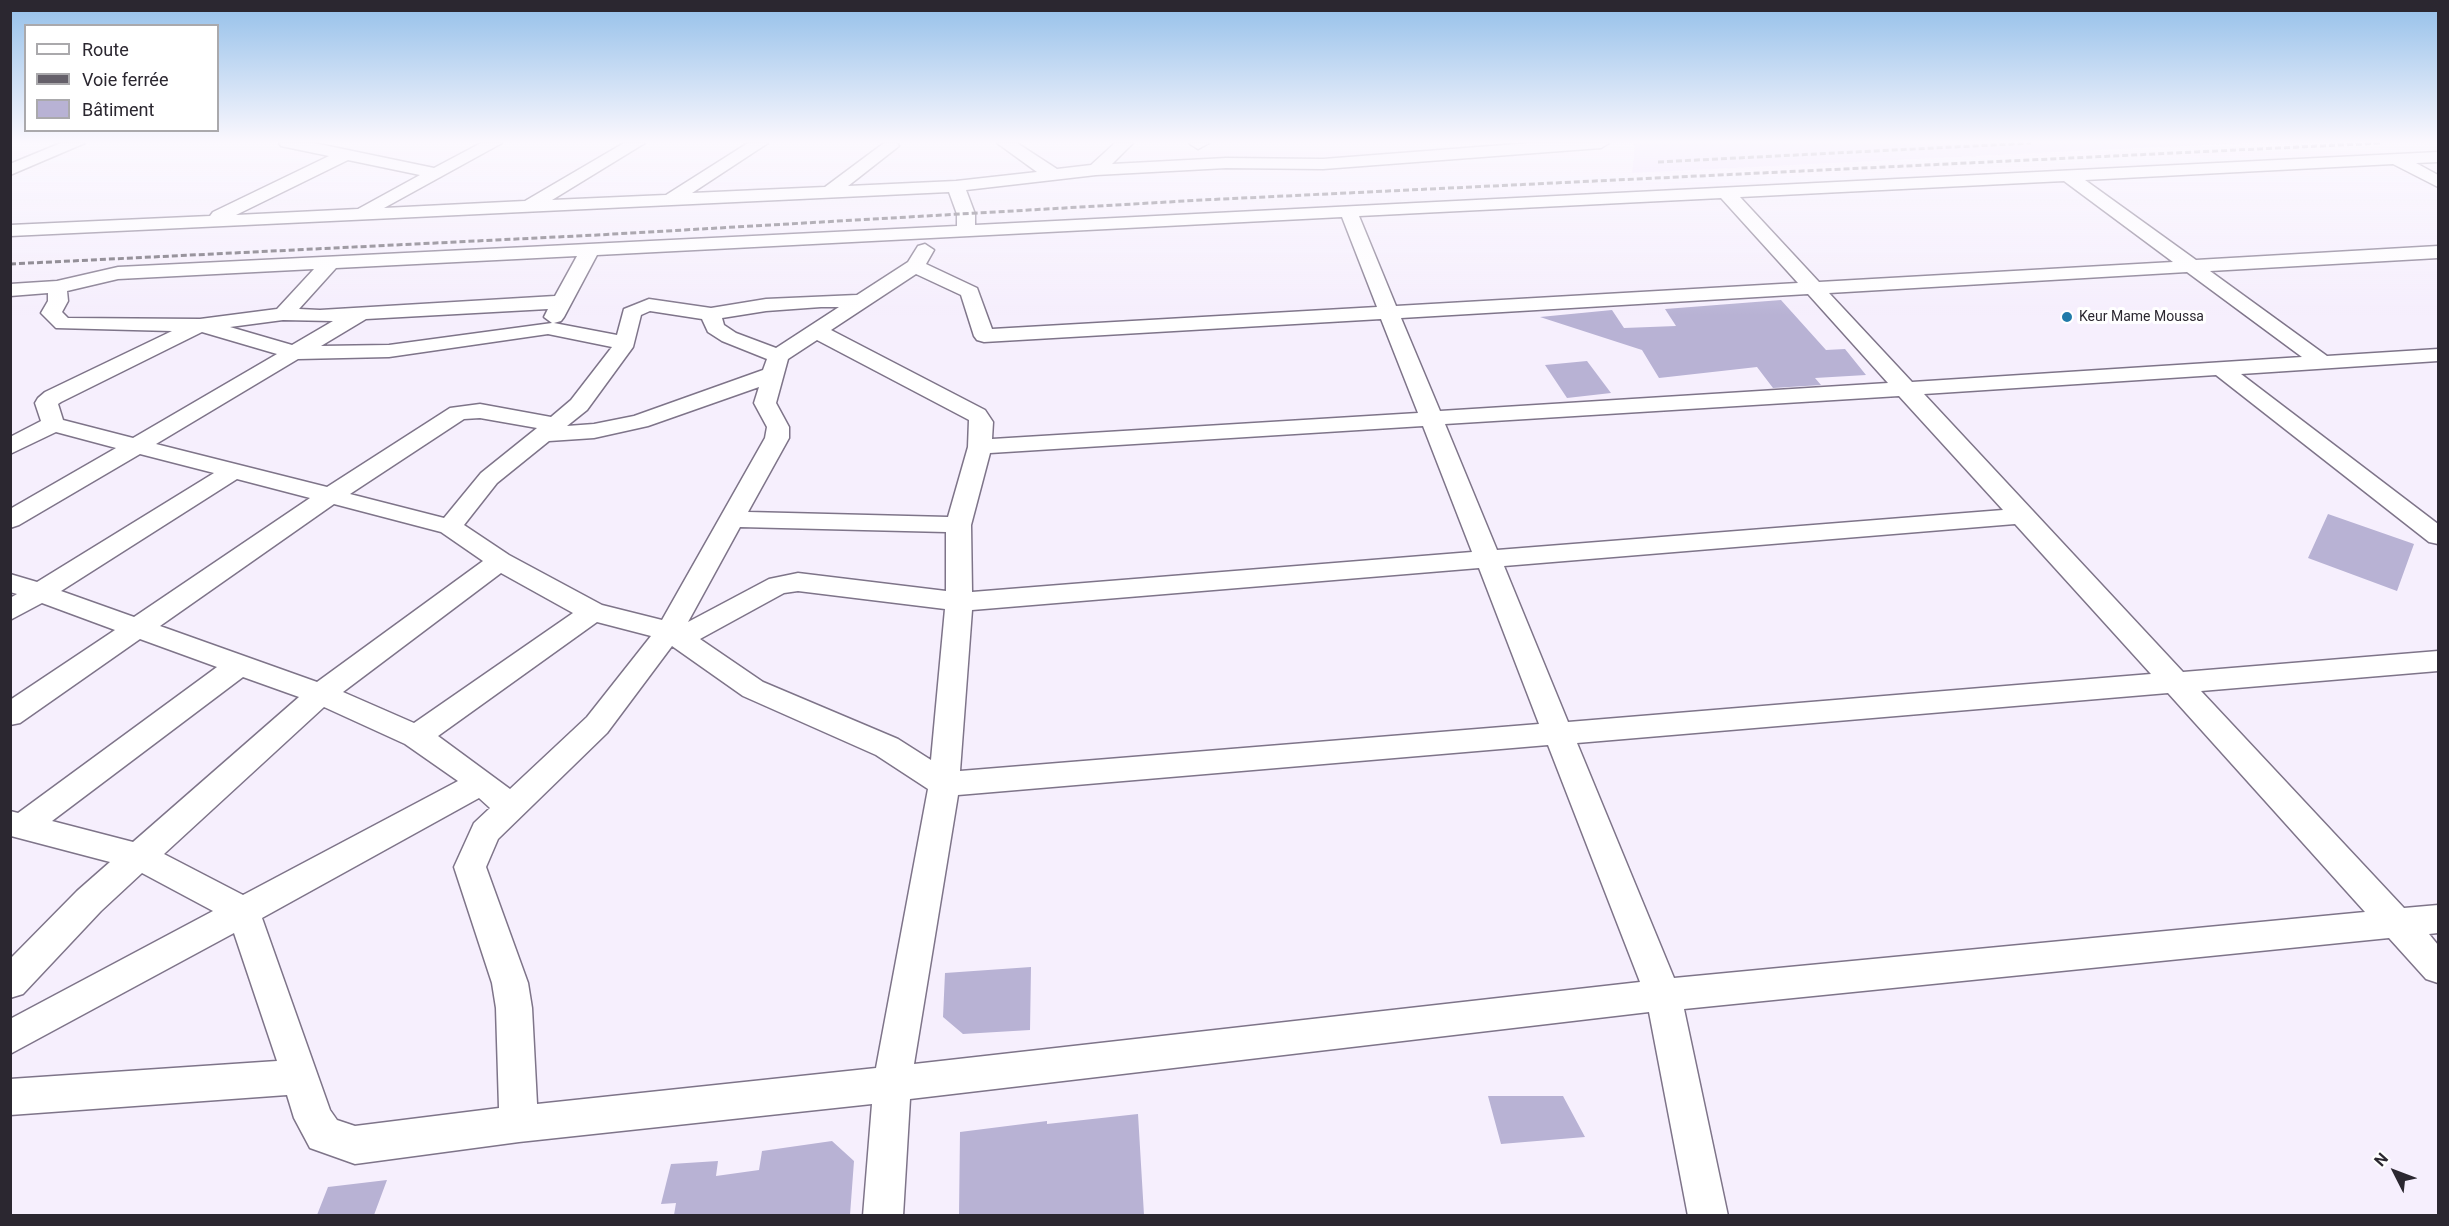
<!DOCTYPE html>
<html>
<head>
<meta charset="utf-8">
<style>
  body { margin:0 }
  #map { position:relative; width:2449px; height:1226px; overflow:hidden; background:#f6effd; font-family:Roboto,sans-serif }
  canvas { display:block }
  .frame { position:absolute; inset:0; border:12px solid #2b2730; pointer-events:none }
  .legend { position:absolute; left:24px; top:24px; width:195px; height:108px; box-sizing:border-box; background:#fff; border:2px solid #aaa9ac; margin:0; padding:8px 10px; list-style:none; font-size:18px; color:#2b2730 }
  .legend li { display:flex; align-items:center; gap:12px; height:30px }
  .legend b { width:30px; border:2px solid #aaa9ac }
  .north { position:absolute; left:2365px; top:1142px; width:60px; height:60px; -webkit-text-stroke:4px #fff; paint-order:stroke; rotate:312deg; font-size:16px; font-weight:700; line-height:24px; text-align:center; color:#2b2730 }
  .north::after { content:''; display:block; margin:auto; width:21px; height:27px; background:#2b2730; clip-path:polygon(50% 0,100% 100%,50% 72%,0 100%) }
</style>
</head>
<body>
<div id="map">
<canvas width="2449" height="1226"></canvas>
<div class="frame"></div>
<ul class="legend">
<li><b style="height:8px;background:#fff"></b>Route</li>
<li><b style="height:8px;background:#65606a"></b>Voie ferrée</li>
<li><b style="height:16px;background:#b8b2d4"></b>Bâtiment</li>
</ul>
<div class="north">N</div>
</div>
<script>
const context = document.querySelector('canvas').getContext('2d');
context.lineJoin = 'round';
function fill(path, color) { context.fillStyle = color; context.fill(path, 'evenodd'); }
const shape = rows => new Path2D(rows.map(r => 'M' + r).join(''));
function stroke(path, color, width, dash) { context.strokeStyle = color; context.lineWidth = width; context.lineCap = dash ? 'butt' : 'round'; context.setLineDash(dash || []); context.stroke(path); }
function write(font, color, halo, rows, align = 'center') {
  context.font = font + ' Roboto,sans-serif'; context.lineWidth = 6; context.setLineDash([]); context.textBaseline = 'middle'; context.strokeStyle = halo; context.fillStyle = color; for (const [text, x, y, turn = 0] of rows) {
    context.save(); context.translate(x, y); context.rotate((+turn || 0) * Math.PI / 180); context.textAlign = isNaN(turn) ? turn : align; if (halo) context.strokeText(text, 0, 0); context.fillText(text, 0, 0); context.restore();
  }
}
fill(shape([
  [1635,143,2242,143,1632,173]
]), '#efdffe');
fill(shape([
  [1781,300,1826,350,1845,349,1866,375,1815,378,1821,385,1773,388,1757,367,1659,378,1642,350,1540,317,1612,310,1624,328,1676,326,1665,309],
  [1587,361,1611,393,1567,398,1545,365],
  [2328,514,2414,544,2397,591,2308,558],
  [1031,967,1030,1030,963,1034,943,1017,945,973],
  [1488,1096,1563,1096,1585,1137,1501,1144],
  [1138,1114,1144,1215,959,1215,960,1132,1047,1121,1047,1124],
  [832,1141,854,1161,850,1215,674,1215,676,1203,661,1204,671,1164,718,1161,716,1176,759,1170,762,1151],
  [387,1180,374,1215,317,1215,328,1187]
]), '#b8b2d4');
const street = shape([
  [61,143,85,143,10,175,10,164,61,143],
  [279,143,314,143,434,168,481,143,502,143,384,208,525,201,624,143,645,143,552,200,666,195,748,143,768,143,692,193,825,187,884,143,897,143,899,146,848,186,956,181,1037,172,997,143,1017,143,1057,169,1091,165,1115,143,1133,143,1112,164,1226,158,1323,159,1530,143,1609,143,1601,148,1323,169,1226,168,1096,175,966,190,975,214,975,225,2438,152,2438,162,2416,163,2438,175,2438,187,2393,164,2085,180,2196,260,2438,246,2438,258,2210,271,2327,356,2438,349,2438,361,2241,374,2438,524,2438,544,2429,542,2216,375,1924,394,2183,672,2438,651,2438,671,2201,691,2404,908,2438,905,2438,933,2429,934,2438,945,2438,983,2426,979,2389,938,1684,1009,1728,1216,1688,1216,1649,1012,910,1099,903,1216,863,1216,872,1104,519,1142,355,1164,310,1148,294,1118,287,1095,10,1115,10,1079,277,1061,234,933,10,1054,10,1019,213,911,142,873,101,911,23,994,10,998,10,959,77,891,110,862,11,836,10,811,18,813,217,667,140,639,20,723,10,725,10,700,115,630,42,603,10,620,10,598,17,594,10,592,10,574,37,582,214,473,140,454,19,525,10,528,10,509,116,448,56,432,10,454,10,437,41,421,35,403,38,398,45,392,172,331,56,328,41,313,48,301,48,293,10,296,10,284,57,281,118,267,957,226,957,214,949,192,10,236,10,225,210,216,213,212,329,156,281,146,279,143],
  [348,160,420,175,358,209,236,215,348,160],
  [2064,181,2173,262,1819,282,1740,197,2064,181],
  [1721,198,1798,283,1396,306,1359,216,1721,198],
  [1342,217,1377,307,992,329,977,288,926,264,934,250,925,244,918,246,908,262,857,295,766,299,711,308,649,299,624,309,617,335,554,323,561,321,564,317,597,255,1342,217],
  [577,256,555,296,320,310,299,309,336,268,577,256],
  [314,269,277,309,200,319,68,318,62,312,68,301,67,291,118,279,314,269],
  [2187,272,2302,357,1912,382,1829,293,2187,272],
  [916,274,961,295,974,336,977,340,984,342,1381,319,1418,413,992,439,993,422,985,410,831,330,916,274],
  [1808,294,1888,383,1440,411,1401,318,1808,294],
  [821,307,839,307,776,348,736,333,724,325,722,318,766,311,821,307],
  [548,309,544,317,552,323,389,345,321,346,366,319,548,309],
  [650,311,702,319,708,332,722,341,767,359,763,370,634,416,594,424,567,426,587,410,633,347,641,315,650,311],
  [283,320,333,321,292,345,230,327,283,320],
  [202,332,277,354,133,438,63,420,58,404,61,402,202,332],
  [548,334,612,347,571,400,551,417,480,404,450,408,327,487,156,444,298,359,389,357,548,334],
  [817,340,969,420,968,447,948,517,748,512,789,438,789,427,776,403,788,359,817,340],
  [759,387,754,403,767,427,765,438,662,620,602,605,509,555,464,525,497,483,549,441,594,438,648,426,759,387],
  [1899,396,2003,510,1497,550,1445,424,1899,396],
  [480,418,537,428,481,473,444,518,350,494,464,419,480,418],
  [1423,426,1472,552,972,592,971,525,990,453,1423,426],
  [237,479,310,498,134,617,61,591,237,479],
  [334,504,441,532,483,561,317,682,160,626,334,504],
  [2015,524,2151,674,1568,722,1504,566,2015,524],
  [740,527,946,532,946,591,798,573,769,579,688,622,740,527],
  [1479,568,1539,724,960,771,972,610,1479,568],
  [501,573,573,613,414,723,343,692,501,573],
  [798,591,945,609,931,760,898,739,763,682,700,639,784,593,798,591],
  [597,622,651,636,587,717,510,789,438,736,597,622],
  [672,646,743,696,876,755,928,789,876,1068,537,1104,532,1008,528,983,486,867,498,839,607,733,672,646],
  [243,677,299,697,133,842,52,821,243,677],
  [2168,693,2365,912,1674,978,1577,743,2168,693],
  [324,707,405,744,458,781,243,895,164,854,324,707],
  [1548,745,1640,982,914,1064,958,795,1548,745],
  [479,798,490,808,474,823,454,867,492,983,496,1008,499,1108,355,1126,337,1120,330,1110,262,918,479,798],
  [1209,143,1198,149,1190,144,1190,143,1209,143]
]);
stroke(street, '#7e7489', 3);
fill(street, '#fff');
stroke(shape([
  [1658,162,2031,143],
  [10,264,597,235,1202,200,2381,143]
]), '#65606a', 3, [6, 3]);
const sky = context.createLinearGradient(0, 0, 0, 315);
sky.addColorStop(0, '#93bfe9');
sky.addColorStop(0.45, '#fbf8fe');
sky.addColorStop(1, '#fbf8fe00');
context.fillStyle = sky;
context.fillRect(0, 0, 2449, 315);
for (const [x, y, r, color] of [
  [2067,317,6,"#217aa9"]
]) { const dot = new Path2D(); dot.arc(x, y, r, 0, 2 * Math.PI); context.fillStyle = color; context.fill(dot); stroke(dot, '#fff', 2); }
write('14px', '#2b2730', '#fff', [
  ["Keur Mame Moussa",2079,317]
], 'left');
</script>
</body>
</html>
